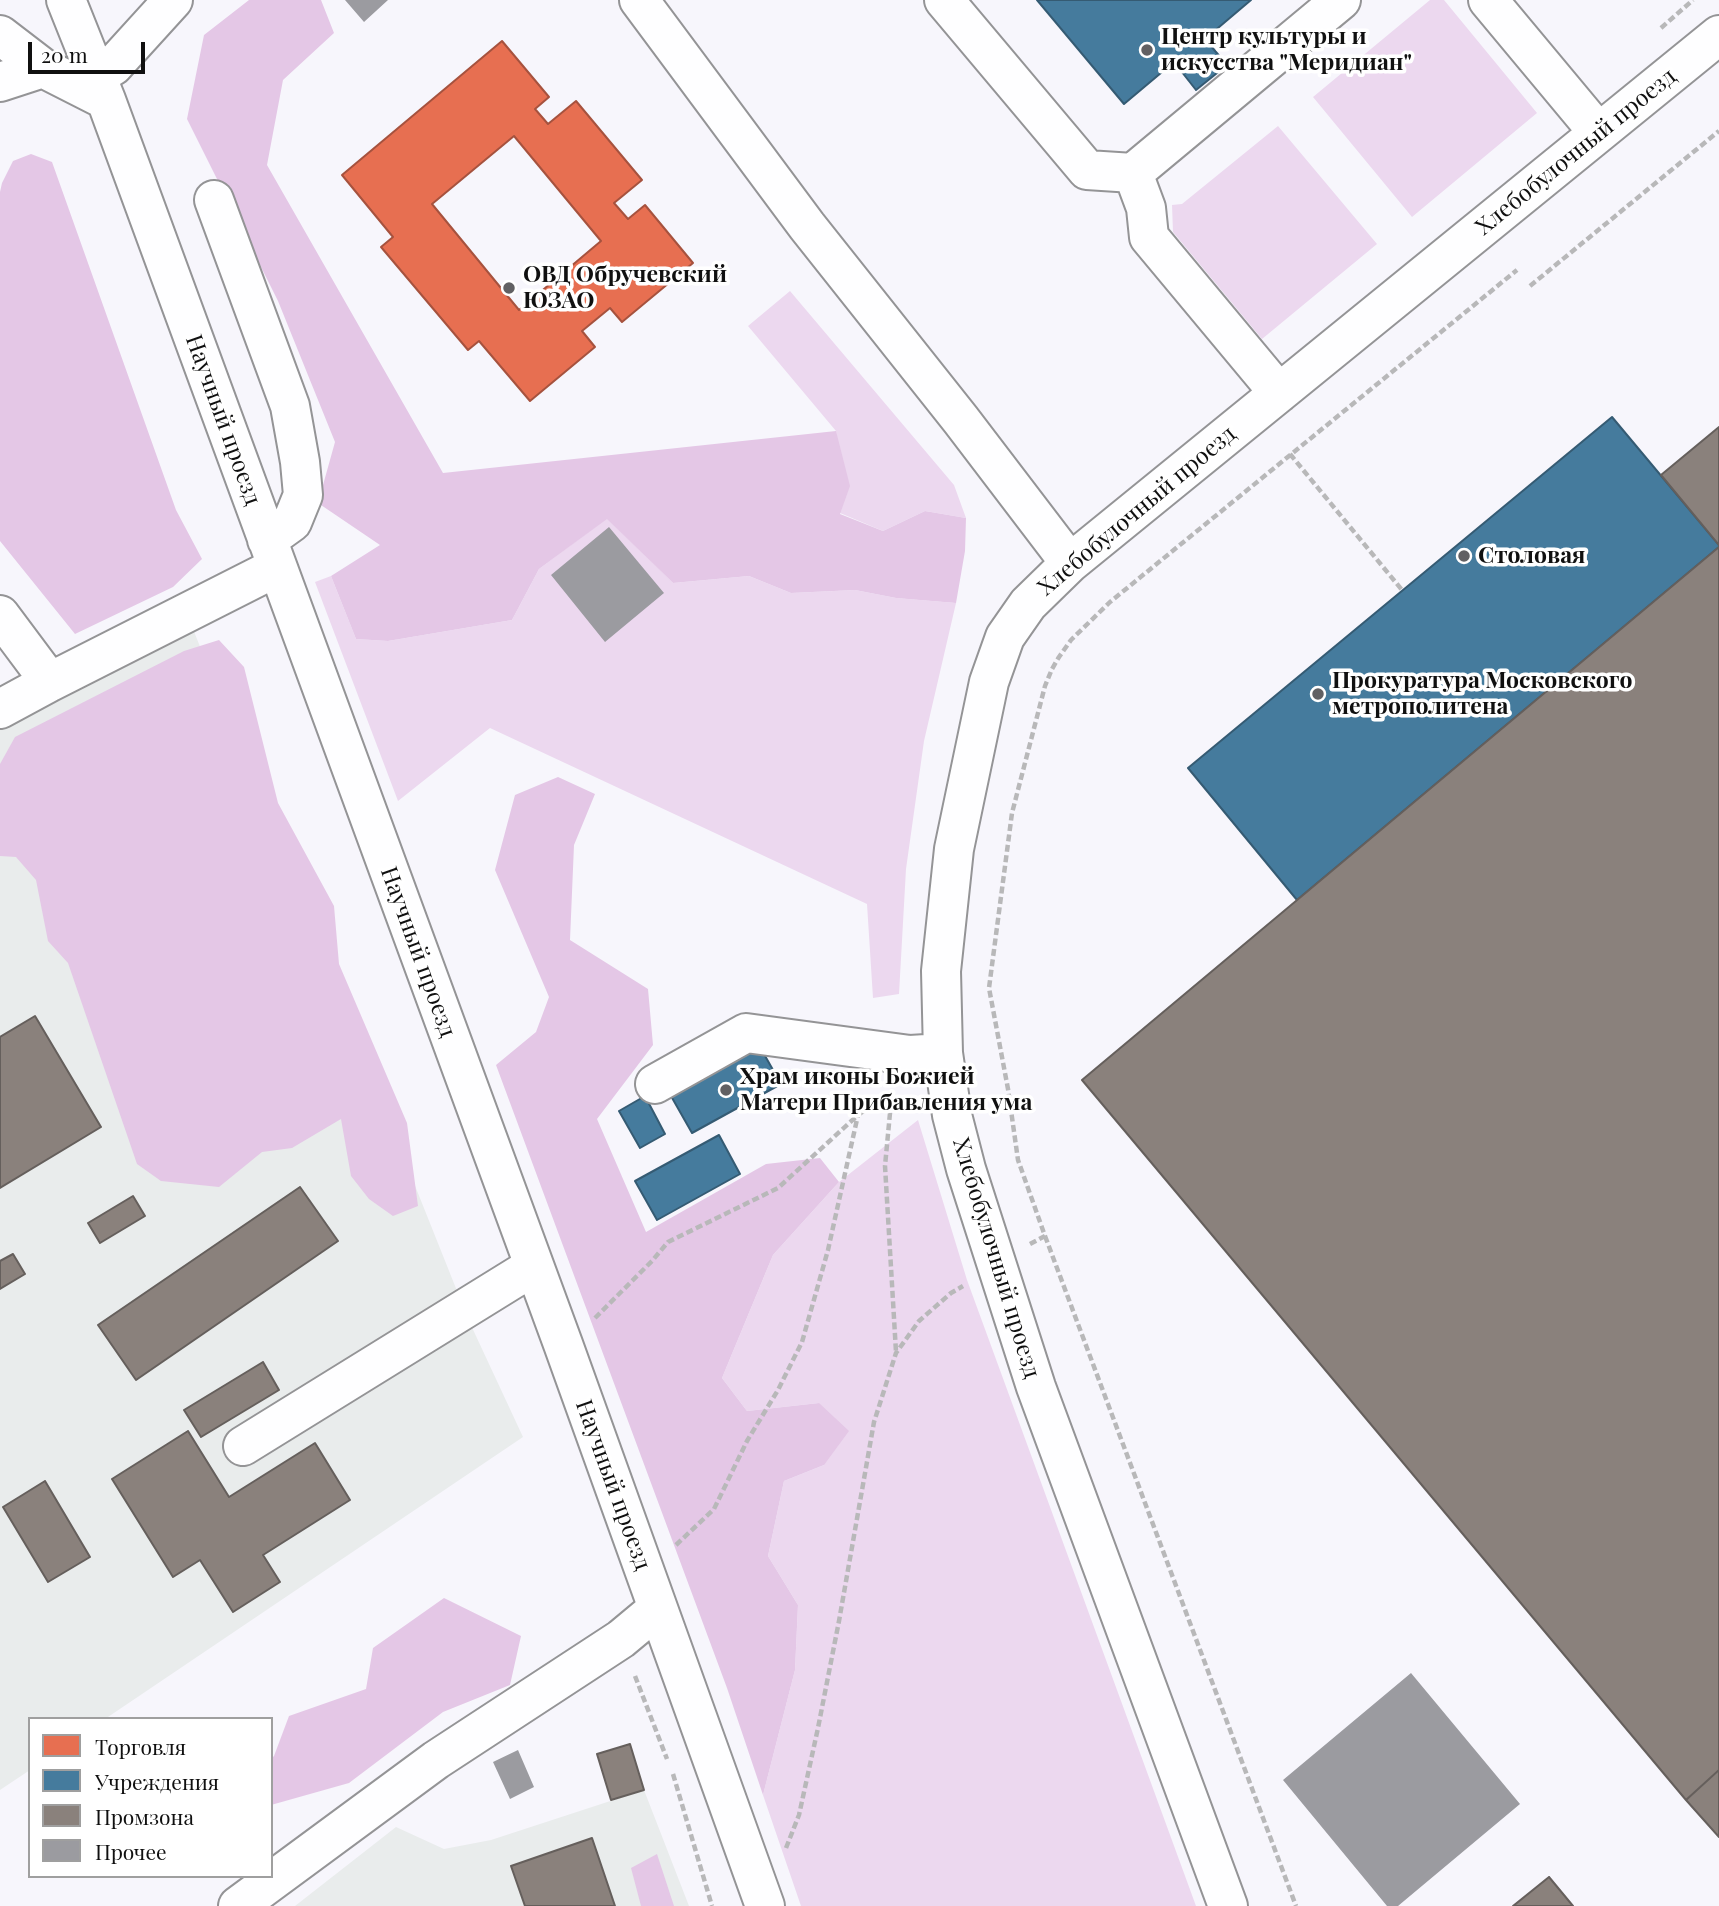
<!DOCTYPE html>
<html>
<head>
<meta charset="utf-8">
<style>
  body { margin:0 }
  #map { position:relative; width:1719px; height:1906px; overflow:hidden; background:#f7f6fc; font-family:"Playfair Display",serif }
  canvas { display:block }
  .legend { position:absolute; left:28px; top:1717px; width:245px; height:161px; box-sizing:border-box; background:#fff; border:2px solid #9f9f9f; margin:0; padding:9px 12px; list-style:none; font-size:21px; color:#101010 }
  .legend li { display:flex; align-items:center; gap:14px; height:35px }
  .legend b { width:35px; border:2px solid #9f9f9f }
  .scale { position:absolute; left:28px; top:42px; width:117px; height:32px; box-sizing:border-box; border:4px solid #101010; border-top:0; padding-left:9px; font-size:21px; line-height:24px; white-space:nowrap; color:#101010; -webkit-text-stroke:5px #fff; paint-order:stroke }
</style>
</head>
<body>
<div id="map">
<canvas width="1719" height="1906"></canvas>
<ul class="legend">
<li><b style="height:19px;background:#e76f51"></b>Торговля</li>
<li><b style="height:19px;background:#457b9d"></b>Учреждения</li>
<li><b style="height:19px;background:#8a817c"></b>Промзона</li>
<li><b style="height:19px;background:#9b9ba0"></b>Прочее</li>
</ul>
<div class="scale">20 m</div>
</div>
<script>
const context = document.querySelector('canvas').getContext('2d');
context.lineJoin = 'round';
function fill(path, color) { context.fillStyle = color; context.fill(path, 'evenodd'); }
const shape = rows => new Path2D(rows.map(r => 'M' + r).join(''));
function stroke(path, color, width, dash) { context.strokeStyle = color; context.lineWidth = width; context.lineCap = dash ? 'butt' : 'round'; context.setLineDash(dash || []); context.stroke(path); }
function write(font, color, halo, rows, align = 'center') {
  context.font = font + ' "Playfair Display",serif'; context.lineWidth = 7; context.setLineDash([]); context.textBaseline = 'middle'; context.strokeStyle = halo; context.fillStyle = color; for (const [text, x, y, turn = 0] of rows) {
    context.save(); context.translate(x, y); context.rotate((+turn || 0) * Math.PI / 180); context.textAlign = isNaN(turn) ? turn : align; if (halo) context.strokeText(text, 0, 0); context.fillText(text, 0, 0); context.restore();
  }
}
fill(shape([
  [193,629,469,1321,523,1437,105,1719,30,1719,30,1770,0,1790,0,730],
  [644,1790,689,1906,295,1906,396,1827,444,1849,491,1840]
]), '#e9ecec');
fill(shape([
  [1430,0,1444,0,1537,113,1412,217,1313,97],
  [1278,126,1377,244,1262,339,1173,232,1172,205,1182,204],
  [790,291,954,485,966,518,925,511,883,531,840,513,836,431,748,326],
  [607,518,673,583,749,576,791,593,855,590,896,598,956,603,924,741,906,869,899,994,873,998,867,904,490,728,398,801,315,582,331,576,356,639,388,641,512,620,539,569],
  [918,1120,967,1280,1196,1906,801,1906,763,1795,795,1670,798,1605,768,1556,784,1481,824,1465,819,1403,747,1411,722,1378,773,1255,839,1182]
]), '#ecd8ef');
fill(shape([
  [249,0,321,0,334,33,283,80,267,165,443,473,836,431,850,486,840,514,883,531,925,511,966,518,965,551,956,603,896,598,855,590,791,593,749,576,673,583,607,519,539,569,512,620,388,641,356,639,331,576,380,545,318,503,335,442,278,301,187,119,204,35],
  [31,154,52,162,176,510,202,559,173,587,75,634,0,541,0,192,2,183,13,161],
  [219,640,244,667,278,803,334,906,339,964,407,1123,418,1206,393,1216,369,1199,351,1176,341,1119,292,1148,262,1152,219,1187,161,1181,137,1164,68,963,48,941,36,880,16,857,0,856,0,764,15,737,184,651],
  [558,777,595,794,574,845,570,940,648,989,653,1045,597,1119,646,1232,766,1164,820,1158,839,1182,773,1255,722,1378,747,1411,819,1403,849,1431,824,1465,784,1481,768,1556,798,1605,795,1670,763,1795,727,1688,496,1065,536,1032,549,997,495,870,515,795],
  [444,1598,521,1636,510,1685,443,1712,349,1783,271,1805,271,1759,274,1756,289,1716,366,1689,373,1648],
  [657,1854,674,1906,641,1906,631,1868]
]), '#e4c7e6');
const shops = shape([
  [502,41,549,97,535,109,548,124,576,101,642,180,614,203,628,219,645,205,693,263,622,322,610,308,582,331,595,347,530,401,479,341,468,350,381,247,393,237,342,175,502,41],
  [514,136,601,241,519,310,432,204,514,136]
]);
fill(shops, '#e76f51');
stroke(shops, '#a6523e', 2);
const public = shape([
  [1037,0,1251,0,1205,39,1227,65,1196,90,1174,62,1124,104,1037,0],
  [1612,417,1719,545,1719,547,1297,900,1188,768,1612,417],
  [760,1047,781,1084,692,1133,671,1096,760,1047],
  [645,1096,665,1134,640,1148,619,1111,645,1096],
  [719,1135,740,1174,657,1220,635,1181,719,1135]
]);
fill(public, '#457b9d');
stroke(public, '#355b73', 2);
const industry = shape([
  [1719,427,1719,545,1661,475,1719,427],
  [1719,547,1719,1770,1686,1800,1082,1080,1719,547],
  [35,1016,101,1127,0,1188,0,1037,35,1016],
  [300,1187,338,1241,136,1380,98,1325,300,1187],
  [133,1196,145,1216,100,1243,88,1223,133,1196],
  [13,1254,25,1274,0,1289,0,1261,13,1254],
  [263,1362,279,1390,201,1437,184,1410,263,1362],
  [188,1431,229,1497,315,1443,350,1500,263,1555,280,1582,233,1612,200,1560,173,1577,112,1479,188,1431],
  [45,1481,90,1557,48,1582,3,1507,45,1481],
  [630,1744,644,1790,611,1800,597,1754,630,1744],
  [1719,1770,1719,1837,1686,1800,1719,1770],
  [592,1838,615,1906,525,1906,511,1866,592,1838],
  [1549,1877,1573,1906,1513,1906,1549,1877]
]);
fill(industry, '#8a817c');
stroke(industry, '#655f5c', 2);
fill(shape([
  [345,0,388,0,364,22],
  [609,527,664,593,605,642,551,575],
  [1411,1673,1520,1804,1398,1906,1387,1906,1283,1780],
  [518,1750,534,1787,510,1799,493,1762]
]), '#9b9ba0');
const minor = shape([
  [66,0,106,100,563,1344,765,1906],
  [639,0,807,226,961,420,1070,563],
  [944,0,1087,170,1133,173],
  [1488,0,1598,132],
  [0,35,43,68,106,100],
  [97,76,113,66,173,0],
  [0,82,43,68],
  [214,200,290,406,300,462,303,495,292,522,267,540],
  [1279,393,1149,237,1146,208,1133,173,1341,0],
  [0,615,50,682],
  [0,709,50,682,277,567],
  [655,1084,746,1033,910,1055,943,1053],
  [243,1446,534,1266],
  [238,1906,436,1760,621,1639,657,1609],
  [1228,1906,1036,1387,966,1169,952,1115,943,1053,941,971,954,849,989,682,1005,637,1028,604,1070,563,1719,35]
]);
stroke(minor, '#949496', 42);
stroke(shape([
  [1661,28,1693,0],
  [1530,286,1719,131],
  [1290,454,1402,590],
  [892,1092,885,1166,896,1352],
  [1045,1236,1296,1906],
  [1030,1244,1045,1236,1018,1160,1008,1089,989,988,1012,813,1045,686,1052,669,1059,657,1071,640,1110,602,1517,270],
  [595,1318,652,1261,668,1242,778,1188,858,1115,891,1092],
  [676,1545,714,1509,747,1441,778,1390,802,1342,828,1250,858,1115],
  [635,1676,667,1759],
  [673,1774,712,1906],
  [786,1848,799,1815,818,1728,839,1621,874,1422,896,1353,919,1321,951,1293,963,1286]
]), '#b8b8b9', 4.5, [7, 3.5]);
stroke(minor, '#fefeff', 38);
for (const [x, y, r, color] of [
  [1147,50,7,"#616063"],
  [509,288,7,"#616063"],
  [1464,556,7,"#616063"],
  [1318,694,7,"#616063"],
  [726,1090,7,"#616063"]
]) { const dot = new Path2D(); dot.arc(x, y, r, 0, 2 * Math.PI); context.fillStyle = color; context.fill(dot); stroke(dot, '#fff', 2.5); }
write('bold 23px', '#101010', '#fff', [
  ["Центр культуры и",1161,37],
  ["искусства \"Меридиан\"",1161,63],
  ["ОВД Обручевский",523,275],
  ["ЮЗАО",523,301],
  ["Столовая",1478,556],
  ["Прокуратура Московского",1332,681],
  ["метрополитена",1332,707],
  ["Храм иконы Божией",740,1077],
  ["Матери Прибавления ума",740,1103]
], 'left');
write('23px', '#101010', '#fff', [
  ["Хлебобулочный проезд",1576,152,-39],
  ["Научный проезд",223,420,70],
  ["Хлебобулочный проезд",1137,511,-40],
  ["Научный проезд",418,952,70],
  ["Хлебобулочный проезд",996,1258,73],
  ["Научный проезд",613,1485,70]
]);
</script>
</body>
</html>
